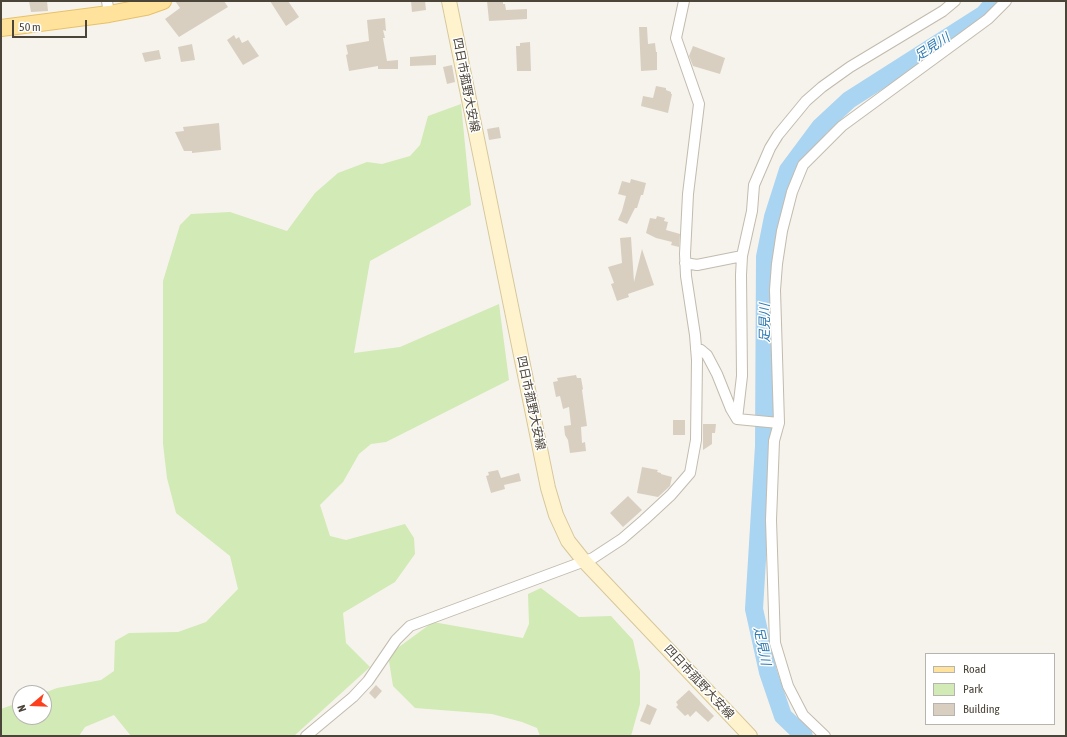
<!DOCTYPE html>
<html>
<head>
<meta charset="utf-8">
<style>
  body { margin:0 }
  #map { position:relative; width:1067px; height:737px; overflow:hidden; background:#f6f3ec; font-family:"Asap Condensed",sans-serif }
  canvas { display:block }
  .frame { position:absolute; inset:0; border:2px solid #4b4439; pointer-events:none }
  .legend { position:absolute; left:925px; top:653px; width:130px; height:72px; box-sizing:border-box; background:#fff; border:1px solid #b7b4b0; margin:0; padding:5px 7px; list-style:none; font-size:12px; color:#4b4439 }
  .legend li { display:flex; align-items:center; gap:8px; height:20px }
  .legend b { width:20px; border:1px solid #b7b4b0 }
  .north { position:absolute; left:12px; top:685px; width:40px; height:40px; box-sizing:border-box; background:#fff; border:1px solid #b7b4b0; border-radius:50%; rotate:251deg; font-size:11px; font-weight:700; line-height:16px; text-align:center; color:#4b4439 }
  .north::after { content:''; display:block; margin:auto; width:14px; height:18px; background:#fc3f1d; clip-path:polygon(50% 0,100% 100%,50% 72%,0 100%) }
  .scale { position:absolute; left:12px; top:20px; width:75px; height:18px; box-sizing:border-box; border:2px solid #4b4439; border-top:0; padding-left:5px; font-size:12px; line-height:14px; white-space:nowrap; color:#4b4439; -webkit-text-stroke:3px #fff; paint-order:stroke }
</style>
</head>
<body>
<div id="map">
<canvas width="1067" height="737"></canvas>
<div class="frame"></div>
<ul class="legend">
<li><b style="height:5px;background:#ffe39c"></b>Road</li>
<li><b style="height:11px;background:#d2eab5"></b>Park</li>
<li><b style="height:11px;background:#d8cfc1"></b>Building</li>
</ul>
<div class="north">N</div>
<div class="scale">50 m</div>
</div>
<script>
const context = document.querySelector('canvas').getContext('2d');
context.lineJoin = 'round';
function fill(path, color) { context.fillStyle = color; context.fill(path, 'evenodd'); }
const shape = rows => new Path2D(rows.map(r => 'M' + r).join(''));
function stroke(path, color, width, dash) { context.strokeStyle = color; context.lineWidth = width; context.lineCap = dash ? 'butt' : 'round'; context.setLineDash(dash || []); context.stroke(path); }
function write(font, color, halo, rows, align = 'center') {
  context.font = font + ' "Asap Condensed","Noto Sans JP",sans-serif'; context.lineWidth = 3; context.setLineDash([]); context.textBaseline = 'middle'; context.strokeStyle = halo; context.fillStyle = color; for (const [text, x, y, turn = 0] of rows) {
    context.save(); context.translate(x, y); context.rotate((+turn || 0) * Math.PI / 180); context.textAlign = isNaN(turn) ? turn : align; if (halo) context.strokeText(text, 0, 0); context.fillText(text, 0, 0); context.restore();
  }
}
fill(shape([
  [461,104,471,205,370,261,354,353,400,347,499,304,509,380,386,442,371,444,359,454,343,482,320,505,330,536,346,540,405,524,414,538,415,554,395,582,343,613,346,643,370,667,294,736,131,736,114,715,85,727,79,736,1,736,1,709,20,702,20,717,44,717,44,693,57,688,101,680,114,671,115,641,129,633,178,632,206,622,238,589,230,556,176,513,167,478,163,444,163,281,180,225,191,214,230,212,287,231,315,193,338,173,367,162,382,164,410,156,420,145,428,116],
  [541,588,579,617,611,616,633,640,640,672,640,704,631,736,540,736,537,728,522,722,492,714,415,708,393,686,388,655,433,622,523,638,529,624,528,594]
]), '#d2eab5');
stroke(shape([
  [804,736,783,716,768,672,754,609,764,446,765,257,773,217,788,170,820,127,849,100,984,14,995,1]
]), '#a9d4f2', 18);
fill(shape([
  [29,1,47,1,48,11,31,12],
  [175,1,224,1,228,7,179,37,165,19,180,8],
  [270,1,288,1,299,17,286,26],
  [411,1,425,1,426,10,412,12],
  [487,1,503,1,503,4,505,4,506,10,527,9,527,19,489,21],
  [385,18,386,31,383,30,385,38,383,38,387,61,398,60,398,69,378,69,378,66,349,71,346,55,348,54,346,45,369,41,367,20],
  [639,27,647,27,648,44,655,43,656,52,657,52,657,70,641,71],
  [234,35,236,39,239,37,242,43,248,40,259,56,243,65,227,40],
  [530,42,531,71,517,71,516,46,520,46,520,43],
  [192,44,195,60,181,62,178,47],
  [693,46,725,58,720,74,693,66,689,56],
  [159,50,161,59,145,62,142,53],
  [436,55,436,65,410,66,410,57],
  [452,65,455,82,447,84,443,67],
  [656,86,666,88,666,90,671,92,671,94,672,94,668,113,641,106,643,96,653,98],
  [219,123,221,150,192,153,192,151,184,151,175,132,184,131,183,127],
  [499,127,501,138,489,140,487,129],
  [631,179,646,183,643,195,641,195,637,208,635,208,627,224,618,220,622,211,626,196,618,194,622,181,630,183],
  [657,216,665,218,664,221,668,222,666,230,680,234,679,247,671,245,672,242,656,238,646,233,650,218,656,219],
  [631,237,634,282,642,249,654,285,628,294,629,297,617,301,611,284,614,283,608,267,622,263,620,238],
  [576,375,577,378,581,378,583,389,582,390,587,426,581,427,582,443,585,442,586,451,570,453,568,440,565,435,564,426,571,425,569,407,563,409,560,396,556,397,553,382,558,381,557,378],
  [673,420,685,420,685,435,673,435],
  [703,424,716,424,715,433,712,433,712,444,703,450],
  [642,467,658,470,657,472,661,473,661,474,672,477,670,486,658,497,637,493],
  [498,470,501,478,519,473,521,481,504,485,505,489,491,493,486,476,489,475,488,472],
  [628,496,642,510,623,527,610,513],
  [376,685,382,691,375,699,369,693],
  [689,690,714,716,708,722,696,711,690,717,688,714,685,716,676,707,678,705,676,702],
  [647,704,657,709,650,725,640,721]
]), '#d8cfc1');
const street = shape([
  [107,1,109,14],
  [685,263,697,265,742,256],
  [696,349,701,350,707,355,717,374,731,409,737,419],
  [737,419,742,376,741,275,742,256,752,211,754,185,770,148,778,135,806,101,822,87,850,67,943,11,955,1],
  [737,419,779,423],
  [306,736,353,697,368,681,396,640,410,626,593,558,622,539,644,520,671,495,690,473,696,440,697,360,695,335,686,276,685,254,688,194,699,104,676,38,684,1],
  [825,736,803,715,788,686,775,643,771,520,774,441,779,423,775,290,777,264,782,231,792,192,803,165,842,126,988,19,1006,1]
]);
const secondary = shape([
  [449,1,548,488,556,515,568,541,584,561,750,736]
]);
const primary = shape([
  [1,28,109,14,146,7,163,1]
]);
stroke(street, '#c2bbae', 12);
stroke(secondary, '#d6c79b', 16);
stroke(primary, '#e6c16a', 18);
stroke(street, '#fff', 10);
stroke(secondary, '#fff3cd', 14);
stroke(primary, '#ffe39c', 16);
write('12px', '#4b4439', '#fff', [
  ["四日市菰野大安線",466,85,79],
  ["四日市菰野大安線",531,403,78],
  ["四日市菰野大安線",699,682,47]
]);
write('italic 13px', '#2e7ab2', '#fff', [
  ["足見川",932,47,-33],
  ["足見川",765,323,-90],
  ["足見川",762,646,78]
]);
</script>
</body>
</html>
